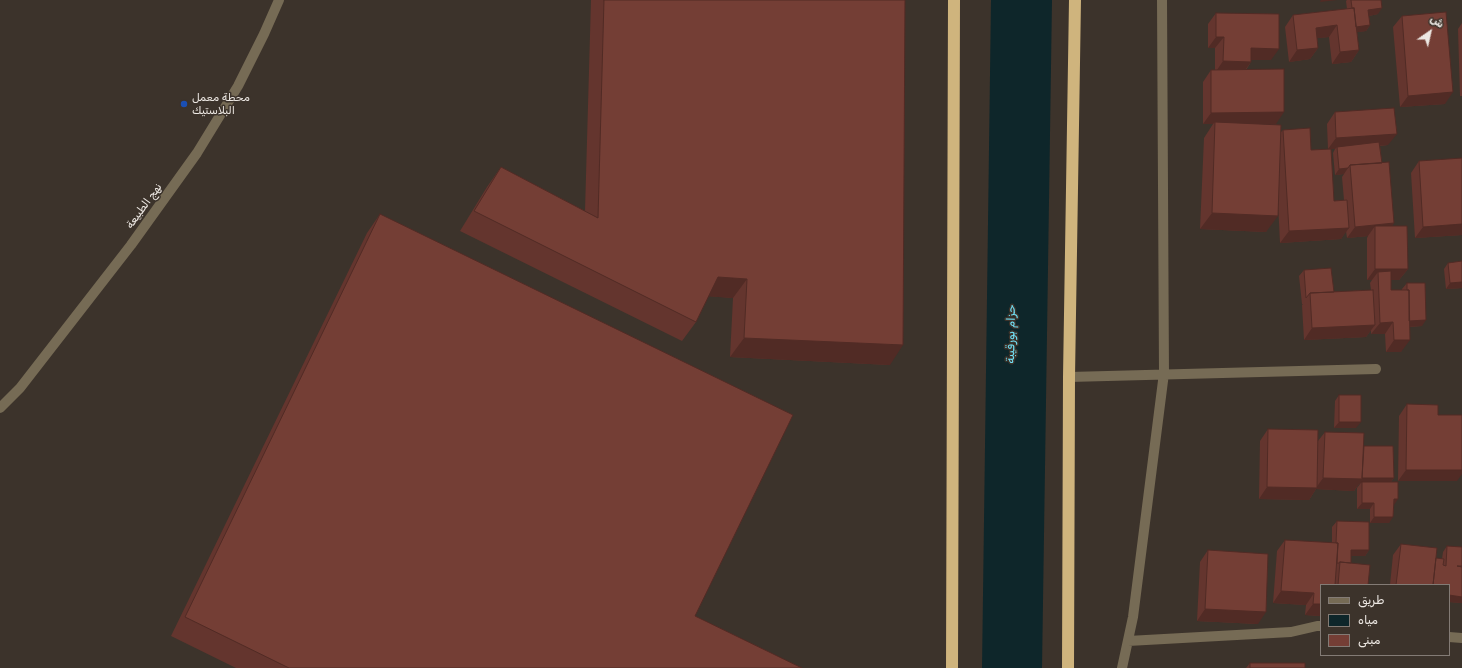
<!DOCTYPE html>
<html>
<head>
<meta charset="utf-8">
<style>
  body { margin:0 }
  #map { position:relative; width:1462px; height:668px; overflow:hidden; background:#3c332b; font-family:Rubik,"Noto Naskh Arabic",sans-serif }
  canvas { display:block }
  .legend { position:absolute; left:1320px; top:584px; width:130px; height:72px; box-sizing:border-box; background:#3c332b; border:1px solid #837b75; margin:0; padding:5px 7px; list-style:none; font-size:12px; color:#ede8e3 }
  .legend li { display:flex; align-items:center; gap:8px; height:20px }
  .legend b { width:20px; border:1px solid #837b75 }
  .north { position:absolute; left:1410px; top:12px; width:40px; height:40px; -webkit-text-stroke:3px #3c332b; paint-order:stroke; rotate:34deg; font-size:11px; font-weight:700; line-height:16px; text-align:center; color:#ede8e3 }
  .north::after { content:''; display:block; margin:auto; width:14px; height:18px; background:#ede8e3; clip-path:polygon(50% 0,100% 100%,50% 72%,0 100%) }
</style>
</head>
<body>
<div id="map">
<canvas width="1462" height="668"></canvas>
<ul class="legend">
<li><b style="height:5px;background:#766b55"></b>طريق</li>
<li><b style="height:11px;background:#0e262a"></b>مياه</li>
<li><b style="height:11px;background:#743e35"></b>مبنى</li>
</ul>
<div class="north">ش</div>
</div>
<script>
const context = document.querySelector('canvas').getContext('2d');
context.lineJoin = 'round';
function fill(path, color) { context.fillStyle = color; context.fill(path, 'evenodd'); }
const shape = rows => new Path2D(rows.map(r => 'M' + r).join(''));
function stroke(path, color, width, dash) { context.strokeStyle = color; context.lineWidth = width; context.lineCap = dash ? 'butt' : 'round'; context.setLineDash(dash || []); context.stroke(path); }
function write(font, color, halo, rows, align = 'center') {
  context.font = font + ' Rubik,"Noto Naskh Arabic",sans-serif'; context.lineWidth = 3; context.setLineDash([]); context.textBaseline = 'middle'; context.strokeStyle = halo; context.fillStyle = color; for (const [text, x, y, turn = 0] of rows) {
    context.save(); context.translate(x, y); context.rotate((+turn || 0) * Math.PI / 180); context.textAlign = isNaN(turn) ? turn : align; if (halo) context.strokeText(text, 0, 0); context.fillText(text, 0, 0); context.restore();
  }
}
fill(shape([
  [991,0,1052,0,1042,668,982,668]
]), '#0e262a');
stroke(shape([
  [1069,377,1376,369],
  [0,408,20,388,131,245,197,153,238,86,264,34,279,0],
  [1449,637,1462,638],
  [1128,641,1291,632,1317,626,1321,626],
  [1122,668,1133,617,1164,373,1162,0]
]), '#766b55', 10);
stroke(shape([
  [952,668,954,0],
  [1068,668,1069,377,1075,0]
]), '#cfb47d', 12);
fill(shape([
  [591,0,905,0,890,365,730,357,733,298,708,296,696,322,682,341,460,231,487,187,501,167,585,211],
  [1347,0,1381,0,1378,14,1369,16,1370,25,1366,31,1357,32,1359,50,1351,62,1332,64,1329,37,1317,38,1318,48,1310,59,1289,62,1285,27,1293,15,1347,9,1346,1],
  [1216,13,1271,60,1251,60,1251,62,1246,70,1276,124,1256,124,1280,133,1283,130,1311,150,1334,201,1344,200,1342,177,1344,174,1335,175,1333,153,1335,149,1328,149,1327,124,1335,112,1388,145,1380,146,1382,163,1394,223,1392,226,1408,269,1399,280,1391,280,1391,290,1402,290,1402,289,1407,283,1422,326,1409,327,1401,352,1386,352,1385,334,1371,334,1371,330,1366,337,1304,340,1302,305,1303,304,1302,304,1299,276,1304,270,1334,292,1371,290,1370,283,1372,280,1367,280,1367,238,1368,236,1347,238,1346,231,1341,239,1280,243,1278,202,1266,232,1200,229,1204,138,1213,124,1203,124,1203,82,1211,70,1215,70,1215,48,1208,48,1208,24],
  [1402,16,1445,104,1400,107,1393,27],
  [1462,23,1462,96,1460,96,1458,29],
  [1419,161,1462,235,1415,238,1411,173],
  [380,214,695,616,802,668,236,668,171,636,367,233],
  [1448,263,1462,288,1446,289,1444,269],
  [1339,395,1356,428,1334,428,1335,401],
  [1407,404,1438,415,1457,481,1398,481,1399,416],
  [1268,429,1318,441,1325,432,1364,446,1394,478,1391,482,1394,505,1389,523,1370,523,1370,509,1357,509,1357,488,1360,484,1359,484,1354,491,1316,489,1309,500,1259,499,1260,441],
  [1337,521,1369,550,1365,556,1351,556,1351,563,1368,585,1321,585,1321,616,1305,615,1306,605,1273,603,1277,551,1285,540,1332,543,1332,527],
  [1401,544,1436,558,1442,559,1443,552,1447,546,1462,547,1462,603,1449,602,1449,585,1390,585,1393,555],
  [1208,550,1258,624,1197,621,1200,562],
  [1250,663,1305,668,1246,668]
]), '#64352e');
fill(shape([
  [1321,0,1337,0,1320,2],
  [1382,8,1378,14,1364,17,1368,10],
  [1337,25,1329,37,1308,39,1316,28],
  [1370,25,1366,31,1351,33,1355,27],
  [1216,37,1224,37,1215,48,1208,48],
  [1251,48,1279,49,1271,60,1243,60],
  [1318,48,1310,59,1289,62,1297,50],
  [1359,50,1351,62,1332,64,1340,52],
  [1223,61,1251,62,1243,73,1215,73],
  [1453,92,1445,104,1400,107,1408,96],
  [1284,112,1276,124,1215,124,1215,122,1213,124,1203,124,1211,113],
  [1397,134,1388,145,1337,149,1337,147,1335,149,1328,149,1336,138],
  [1348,168,1344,174,1335,175,1339,169],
  [1212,213,1278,216,1266,232,1200,229],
  [1394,223,1386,235,1375,226,1368,236,1347,238,1355,227],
  [1462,224,1462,235,1415,238,1423,227],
  [1349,228,1341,239,1280,243,1289,231],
  [1375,269,1408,269,1399,280,1379,280,1378,272,1372,280,1367,280],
  [718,277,747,279,733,298,704,296],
  [1462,282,1462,288,1446,289,1450,283],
  [1426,320,1422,326,1404,327,1408,321],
  [1393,322,1385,334,1371,334,1380,323],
  [1375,325,1366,337,1304,340,1312,328],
  [744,338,903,345,890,365,730,357],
  [1394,340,1410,340,1401,352,1386,352],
  [1339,422,1361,422,1356,428,1334,428],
  [1406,470,1462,470,1462,474,1457,481,1398,481],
  [1323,478,1394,478,1389,484,1362,482,1360,484,1359,484,1354,491,1316,489,1309,500,1259,499,1267,487,1316,488],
  [1394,499,1398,499,1394,505],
  [1362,503,1374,503,1370,509,1357,509],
  [1374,517,1393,517,1389,523,1370,523],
  [1351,550,1369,550,1365,556,1347,556],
  [1281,591,1314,593,1306,605,1273,603],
  [1449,595,1462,597,1462,603,1449,602],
  [1313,604,1321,604,1321,616,1305,615],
  [1205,609,1266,612,1258,624,1197,621]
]), '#512b25');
const building = shape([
  [604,0,905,0,903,345,744,338,747,279,718,277,696,322,474,211,501,167,598,218,604,0],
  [1351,0,1381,0,1382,8,1368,10,1370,25,1356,27,1354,8,1352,8,1351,0],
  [1354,8,1359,50,1340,52,1337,25,1316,28,1318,48,1297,50,1293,15,1354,8],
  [1446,12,1453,92,1408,96,1402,16,1446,12],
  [1216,13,1279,14,1279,49,1251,48,1251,62,1223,61,1224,37,1216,37,1216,13],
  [1284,69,1284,112,1211,113,1211,70,1284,69],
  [1394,108,1397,134,1336,138,1335,112,1394,108],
  [1215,122,1281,125,1278,216,1212,213,1215,122],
  [1310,128,1311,150,1331,149,1334,201,1347,200,1349,228,1289,231,1283,130,1310,128],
  [1379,142,1382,163,1350,165,1348,168,1339,169,1337,147,1379,142],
  [1462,158,1462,224,1423,227,1419,161,1462,158],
  [1389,162,1394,223,1355,227,1350,165,1389,162],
  [380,214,793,415,695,616,802,668,289,668,185,617,380,214],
  [1375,226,1407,226,1408,269,1375,269,1375,226],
  [1462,261,1462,282,1450,283,1448,263,1462,261],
  [1331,268,1334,292,1310,293,1306,298,1304,270,1331,268],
  [1391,271,1391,290,1409,290,1410,340,1394,340,1393,322,1380,323,1378,272,1391,271],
  [1407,283,1425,283,1426,320,1409,321,1409,290,1407,290,1407,283],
  [1373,290,1375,325,1312,328,1310,293,1373,290],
  [1339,395,1361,395,1361,422,1339,422,1339,395],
  [1407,404,1438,405,1438,415,1462,415,1462,470,1406,470,1407,404],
  [1268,429,1318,430,1317,488,1267,487,1268,429],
  [1325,432,1364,433,1362,479,1323,478,1325,432],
  [1364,446,1393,446,1394,478,1362,478,1364,446],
  [1362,482,1398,482,1398,499,1394,499,1393,517,1374,517,1374,503,1362,503,1362,482],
  [1337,521,1369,522,1369,550,1351,550,1351,563,1340,562,1339,563,1337,563,1338,543,1336,543,1337,521],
  [1285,540,1338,543,1335,585,1321,585,1321,604,1313,604,1314,593,1281,591,1285,540],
  [1401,544,1437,548,1433,585,1396,585,1401,544],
  [1447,546,1462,547,1462,566,1457,566,1462,567,1462,597,1449,595,1449,585,1433,585,1436,558,1444,559,1443,565,1446,566,1447,546],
  [1208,550,1268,554,1266,612,1205,609,1208,550],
  [1340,562,1370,565,1368,585,1338,585,1340,562],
  [1250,663,1305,663,1305,668,1250,668,1250,663]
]);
fill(building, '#743e35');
stroke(building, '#512b25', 1);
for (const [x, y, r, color] of [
  [184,104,4,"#1a4fb4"]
]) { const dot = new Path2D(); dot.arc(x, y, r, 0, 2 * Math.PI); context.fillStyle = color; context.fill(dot); stroke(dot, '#3c332b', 1.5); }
write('11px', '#ede8e3', '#3c332b', [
  ["محطة معمل",192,98],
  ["البلاستيك",192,111]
], 'left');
write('11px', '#ede8e3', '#3c332b', [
  ["نهج الطبيعة",144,206,-54]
]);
write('italic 12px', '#70e2f8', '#3c332b', [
  ["حزام بورقيبة",1011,334,-89]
]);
</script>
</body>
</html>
